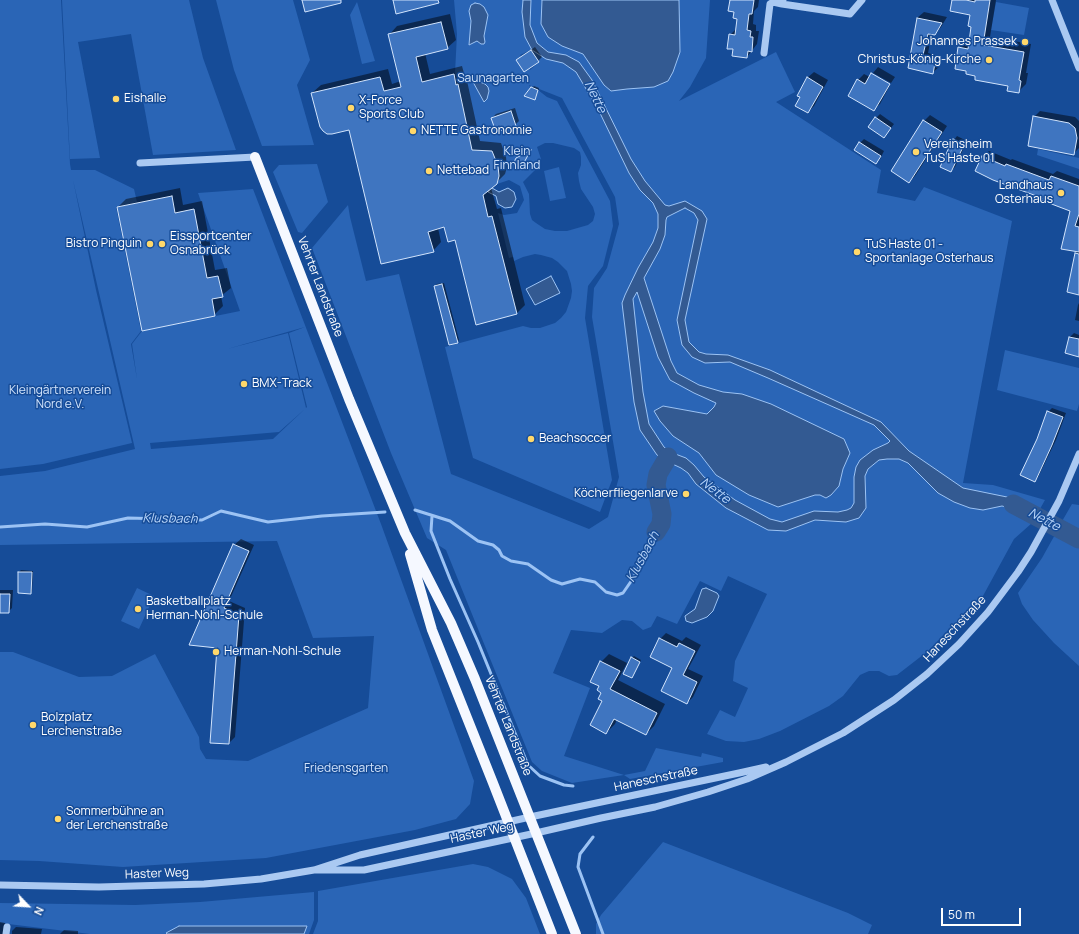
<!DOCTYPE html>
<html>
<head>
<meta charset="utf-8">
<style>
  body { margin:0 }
  #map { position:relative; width:1079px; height:934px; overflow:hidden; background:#164c98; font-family:Manrope,sans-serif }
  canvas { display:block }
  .north { position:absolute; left:8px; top:886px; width:40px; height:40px; -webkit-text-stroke:3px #164c98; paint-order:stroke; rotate:115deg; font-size:11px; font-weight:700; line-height:16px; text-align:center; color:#fff }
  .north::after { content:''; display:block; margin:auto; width:14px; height:18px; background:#fff; clip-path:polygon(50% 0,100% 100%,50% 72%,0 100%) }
  .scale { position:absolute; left:941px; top:908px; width:80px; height:18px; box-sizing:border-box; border:2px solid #fff; border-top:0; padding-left:5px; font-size:12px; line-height:14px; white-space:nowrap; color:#fff; -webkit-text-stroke:3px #164c98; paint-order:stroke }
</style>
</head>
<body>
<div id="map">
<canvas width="1079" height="934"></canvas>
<div class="north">N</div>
<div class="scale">50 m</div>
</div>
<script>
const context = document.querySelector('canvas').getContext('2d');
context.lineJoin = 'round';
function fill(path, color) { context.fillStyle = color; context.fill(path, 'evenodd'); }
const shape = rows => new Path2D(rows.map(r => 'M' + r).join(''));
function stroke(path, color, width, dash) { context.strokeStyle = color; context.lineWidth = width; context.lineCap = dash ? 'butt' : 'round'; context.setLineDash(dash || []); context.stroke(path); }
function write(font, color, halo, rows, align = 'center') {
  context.font = font + ' Manrope,sans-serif'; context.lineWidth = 3; context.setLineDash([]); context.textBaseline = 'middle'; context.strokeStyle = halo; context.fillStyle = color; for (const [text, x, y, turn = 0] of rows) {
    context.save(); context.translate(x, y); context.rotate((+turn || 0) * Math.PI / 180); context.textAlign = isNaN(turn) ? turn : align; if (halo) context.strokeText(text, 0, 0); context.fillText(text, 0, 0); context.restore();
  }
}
fill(shape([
  [0,0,61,0,70,164,71,170,95,170,134,189,137,202,116,207,141,331,131,344,137,379,132,344,142,331,240,311,198,193,253,189,381,524,474,781,470,804,456,819,415,830,266,858,123,867,39,861,0,860,0,652,13,652,79,677,112,676,155,654,199,737,200,749,206,759,248,761,368,708,374,636,313,638,277,541,0,545,0,476,45,471,135,449,73,180,96,290,132,443,43,464,0,469],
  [305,327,289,333,307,407,273,439,151,449,150,443,279,432,306,408,288,333,227,349],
  [62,0,189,0,203,58,236,150,153,155,131,34,78,42,100,158,70,159],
  [216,0,293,0,310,60,297,85,314,145,262,146,234,70],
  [454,0,542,0,541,24,562,46,583,54,604,85,611,91,627,89,680,52,679,0,710,0,706,58,690,87,679,101,776,52,795,92,776,102,881,170,877,193,915,201,924,187,1012,221,963,483,993,485,1045,500,1032,523,1014,539,978,605,954,631,948,630,928,651,897,675,889,676,879,671,869,671,860,675,843,696,829,706,780,731,759,739,744,742,726,741,707,734,720,710,735,717,748,688,733,681,735,661,767,594,728,576,721,591,700,581,677,624,657,616,651,627,643,630,632,621,622,620,602,633,571,630,553,673,590,688,564,756,624,775,645,771,656,748,701,757,702,753,723,758,723,762,630,779,624,775,572,783,542,771,532,762,446,550,427,538,391,453,312,248,348,205,350,217,366,281,399,274,451,474,589,529,608,517,619,477,592,317,594,288,607,268,619,224,615,197,562,98,529,85,530,87,538,90,547,97,557,101,610,201,613,226,603,266,588,286,585,318,612,480,600,512,473,458,445,347,523,326,531,328,540,328,555,323,561,318,566,312,571,298,572,291,571,284,567,271,558,262,552,258,541,255,535,254,523,257,514,261,513,257,509,258,498,213,504,215,517,213,524,200,520,186,509,180,497,184,499,176,498,166,495,158,487,151,480,150,473,155,455,73,457,34],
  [531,50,539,62,530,70,520,55],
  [545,143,553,143,574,148,580,152,581,157,581,165,578,173,579,181,581,189,593,207,595,214,593,221,588,225,567,231,555,231,545,229,536,223,532,220,530,214,529,194,523,182,540,165,541,159,537,147],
  [723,392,850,453,843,469,839,486,826,498,820,495,815,495,778,507,716,475,699,453,660,421,654,411,663,406,707,414,714,407],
  [357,2,375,61,362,64,350,15],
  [996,2,1029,8,1024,35,991,30],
  [1038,149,1079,158,1079,169,1037,155],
  [317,164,328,202,302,233,298,232,273,172,279,165],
  [559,167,566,198,550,201,544,171],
  [1005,350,1079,368,1079,404,1077,411,997,390],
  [1072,504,1079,505,1079,534,1061,523],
  [1057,531,1079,544,1079,666,1054,643,1033,620,1022,604,1018,593,1042,558],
  [137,588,154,596,139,629,121,621],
  [663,842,848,913,872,925,868,934,596,934,596,924,601,915],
  [473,864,488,867,512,879,526,898,540,934,313,934,318,921,318,891],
  [314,892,314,920,309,934,90,934,0,923,0,903,135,905,200,902]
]), '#2a65b6');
const water = shape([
  [523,0,531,0,530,25,537,43,548,52,566,55,579,62,592,80,631,159,645,181,665,205,669,206,685,201,702,211,707,219,685,320,689,342,699,352,706,354,728,355,770,370,881,422,909,451,963,488,1007,497,1038,511,1034,520,1010,508,1002,506,983,510,970,508,954,502,938,493,908,463,899,459,887,459,879,460,868,469,865,476,866,508,859,518,846,522,815,520,786,531,768,530,726,508,696,484,688,473,681,468,664,460,657,455,640,430,634,402,622,303,625,295,638,268,653,242,658,228,658,214,653,203,640,190,629,173,598,109,576,72,563,63,546,59,532,50,525,37,522,12,523,0],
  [685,208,694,213,698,220,677,320,682,345,692,357,705,363,730,362,768,378,874,425,890,441,888,443,873,450,860,460,856,467,854,477,854,503,851,508,847,510,838,512,814,511,782,522,770,519,735,500,704,477,694,465,686,458,670,452,664,447,649,424,643,392,633,299,637,292,658,357,670,380,694,393,716,403,714,407,707,414,663,406,654,411,660,421,673,436,699,453,716,475,749,495,778,507,815,495,820,495,826,498,831,495,839,486,843,469,850,453,844,439,771,404,742,394,723,392,699,385,677,373,671,361,644,278,660,249,665,235,666,220,667,217,685,208],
  [542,0,679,0,680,52,673,72,668,81,654,87,627,89,611,91,604,85,583,54,562,46,548,37,541,24,542,0],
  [475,3,480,4,484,7,488,15,484,36,485,42,484,44,481,44,477,41,469,45,471,21,469,11,471,5,475,3],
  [477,81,485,84,488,87,489,91,487,99,484,102,473,82,477,81],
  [492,188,499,192,508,188,514,192,516,199,512,207,505,208,498,204,496,196,488,192,492,188],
  [551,276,560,293,535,305,526,289,551,276],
  [1061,523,1079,534,1079,544,1057,531,1061,523],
  [706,588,717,593,719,596,713,611,707,617,692,623,686,621,685,616,695,609,702,589,706,588],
  [179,926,307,926,304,934,167,934,166,933,179,926]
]);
fill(water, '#335a92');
stroke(water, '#9cc3f4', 1);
fill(shape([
  [731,0,759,0,758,7,754,11,753,24,756,25,756,31,759,31,757,44,747,57,730,35,737,28,738,18],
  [953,0,996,0,990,37,1031,44,1026,73,1028,73,1026,84,1018,92,1009,85,976,75,967,70,959,48,967,40,970,40,972,26,971,14],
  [924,12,947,17,941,27,935,34,932,33,928,53,941,57,939,67,932,73,909,67,917,18],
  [450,14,456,40,447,48,425,53,430,74,462,66,465,77,466,76,480,141,501,143,506,157,507,167,505,174,491,188,497,209,501,208,525,305,517,313,445,226,438,228,441,242,433,251,350,129,312,93,321,85,388,69,392,84,401,81,389,35,397,26],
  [535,47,542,57,538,61,522,56],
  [878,67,895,77,891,83,873,73],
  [814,72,828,80,814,106,808,112,801,97,807,78],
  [872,73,872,75,890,85,880,104,873,110,858,80,864,74,870,77],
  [534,86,539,88,536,97,535,99,525,95],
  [515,108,519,121,515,125,492,118,496,114],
  [1040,111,1075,117,1079,121,1079,148,1073,154,1034,117],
  [880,114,894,124,884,137,876,118],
  [930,115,947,126,915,176,909,182,924,121],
  [957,136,967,141,955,167,951,171,954,140],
  [864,139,884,151,880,159,876,162,860,143],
  [989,151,1011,160,1012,159,1053,174,1057,171,1079,179,1079,294,1068,292,1077,251,1071,210,1043,197,977,171,983,156],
  [180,188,183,205,202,201,215,270,227,268,231,288,221,296,223,306,214,315,118,207,126,199],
  [444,283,459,340,457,342,435,286,437,284],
  [1079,303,1079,321,1075,320,1078,305],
  [1074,333,1079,335,1079,356,1070,337],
  [1052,408,1066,413,1056,440,1038,477,1034,481,1037,439,1048,412],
  [241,539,254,545,229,601,245,608,235,737,229,743,218,647,190,644,234,545],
  [21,570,33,571,32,591,30,593,19,572],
  [0,590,13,590,12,608,8,612,0,612],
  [666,633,682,641,686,637,701,645,688,669,703,676,693,697,687,703,673,668,660,639],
  [609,654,627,663,618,680,665,704,654,726,646,734,617,719,615,724,606,733,603,692,600,686,601,662],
  [634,656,641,660,632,677,632,658],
  [0,922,5,923,5,931,8,934,0,934],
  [16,927,42,929,41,934,12,934,12,931],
  [64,930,78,931,78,934,60,934]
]), '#0007');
stroke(shape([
  [415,510,450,521,478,541,493,545,499,550,502,556,511,561,528,564,551,580,562,584,580,579,595,582,606,592,617,595,623,593,634,577,656,532],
  [432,516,431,531,450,579,478,642,528,765,540,776,564,785,573,786],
  [0,527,45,524,87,527,128,518,202,520,221,511,268,522,322,516,385,512],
  [593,837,580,854,578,867,603,934]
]), '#9cc3f4', 3);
stroke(shape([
  [1013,504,1079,539],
  [656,532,661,524,662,514,656,485,658,474,668,457]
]), '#335a92', 19);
const building = shape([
  [302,0,341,0,341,3,305,12,302,0],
  [393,0,438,0,439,3,396,14,393,0],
  [730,0,754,0,752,14,749,14,747,30,751,31,750,37,753,37,752,52,748,51,747,58,732,56,733,49,727,49,729,34,735,35,737,19,733,18,734,12,728,11,730,0],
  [952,0,966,0,975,2,975,0,990,0,983,45,1024,52,1019,80,1021,81,1019,93,1007,91,1008,86,975,80,975,76,966,74,966,71,955,69,958,47,968,49,971,27,968,26,970,15,950,11,952,0],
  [917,18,942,23,935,35,928,34,922,59,935,63,933,74,908,68,917,18],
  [441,22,448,49,416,57,422,82,454,74,456,85,458,84,472,150,492,151,498,166,499,176,497,184,492,188,483,195,488,217,492,216,517,314,476,325,455,240,448,242,444,227,428,232,434,252,381,264,349,130,332,134,327,134,323,131,320,127,311,93,380,77,384,91,401,87,388,34,441,22],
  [531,50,539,62,524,72,516,60,531,50],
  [871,73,890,84,874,111,848,96,857,79,865,84,871,73],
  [807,77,823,87,808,113,795,106,800,97,797,96,807,77],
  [531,87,538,90,535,100,524,96,531,87],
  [511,111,516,126,496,132,491,118,511,111],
  [1033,116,1069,123,1075,128,1077,138,1074,155,1028,146,1033,116],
  [875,117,891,128,884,138,868,127,875,117],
  [923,120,942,132,909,183,891,171,923,120],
  [953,139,964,145,951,172,940,167,953,139],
  [859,142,881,156,876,164,854,150,859,142],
  [531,150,522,166,516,169,514,162,516,158,531,150],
  [982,156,1005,166,1006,164,1049,180,1051,176,1079,186,1079,214,1075,226,1079,227,1079,252,1061,249,1070,211,1041,200,1042,198,993,180,975,171,982,156],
  [172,196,175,213,194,209,207,278,218,276,223,297,212,299,215,316,142,331,117,207,172,196],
  [1075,253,1079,254,1079,295,1067,292,1075,253],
  [442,284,458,343,449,345,434,286,442,284],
  [1069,337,1079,339,1079,357,1065,353,1069,337],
  [1047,411,1063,417,1052,445,1035,482,1020,475,1037,439,1047,411],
  [233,544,249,551,224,608,239,615,229,744,210,743,217,648,189,645,233,544],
  [18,572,32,572,31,594,18,593,18,572],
  [0,594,10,594,9,613,0,613,0,594],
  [659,638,677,647,679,643,695,651,683,675,697,682,687,704,661,691,672,668,650,657,659,638],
  [631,657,640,662,632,678,623,674,631,657],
  [600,661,620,671,610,689,657,713,646,735,614,719,606,734,590,725,602,701,598,699,601,693,597,690,599,686,590,682,600,661]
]);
fill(building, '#3f75c0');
stroke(building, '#d2e4fc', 1);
stroke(shape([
  [783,0,782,4,850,14,862,0],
  [1052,0,1079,68],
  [764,53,770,4,773,2,782,4],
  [140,163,255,157],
  [314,870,364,870,536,833,601,818,655,807,708,792,747,779,786,762,843,733,894,700,927,674,959,644,988,612,1018,572,1031,552,1059,501,1079,454],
  [0,885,99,887,204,884,261,879,314,870,360,855,530,817,739,773,766,767],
  [6,934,7,927]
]), '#aac9f2', 7);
stroke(shape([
  [255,157,349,399,405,533,451,623,475,679,576,934],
  [410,554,432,630,493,783,552,934]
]), '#f5f8ff', 10);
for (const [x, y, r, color] of [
  [1025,42,4,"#ffd86b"],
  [989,60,4,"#ffd86b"],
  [116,99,4,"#ffd86b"],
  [351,108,4,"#ffd86b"],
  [413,131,4,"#ffd86b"],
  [916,152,4,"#ffd86b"],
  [429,171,4,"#ffd86b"],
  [1061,193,4,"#ffd86b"],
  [150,244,4,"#ffd86b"],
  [162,244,4,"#ffd86b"],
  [857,252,4,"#ffd86b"],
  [244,384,4,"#ffd86b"],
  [531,439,4,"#ffd86b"],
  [686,494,4,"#ffd86b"],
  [138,609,4,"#ffd86b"],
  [216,652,4,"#ffd86b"],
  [33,725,4,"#ffd86b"],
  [58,819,4,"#ffd86b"]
]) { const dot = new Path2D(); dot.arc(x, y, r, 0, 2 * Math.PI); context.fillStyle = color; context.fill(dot); stroke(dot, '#164c98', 1.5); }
write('12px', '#fff', '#164c98', [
  ["Johannes Prassek",1017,42,"right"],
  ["Christus-König-Kirche",981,60,"right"],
  ["Eishalle",124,99],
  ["X-Force",359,101],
  ["Sports Club",359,115],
  ["NETTE Gastronomie",421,131],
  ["Vereinsheim",924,145],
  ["TuS Haste 01",924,159],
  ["Nettebad",437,171],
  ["Landhaus",1053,186,"right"],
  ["Osterhaus",1053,200,"right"],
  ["Eissportcenter",170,237],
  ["Osnabrück",170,251],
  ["Bistro Pinguin",142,244,"right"],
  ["TuS Haste 01 -",865,245],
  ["Sportanlage Osterhaus",865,259],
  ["BMX-Track",252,384],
  ["Beachsoccer",539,439],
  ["Köcherfliegenlarve",678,494,"right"],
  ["Basketballplatz",146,602],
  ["Herman-Nohl-Schule",146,616],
  ["Herman-Nohl-Schule",224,652],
  ["Bolzplatz",41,718],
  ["Lerchenstraße",41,732],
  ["Sommerbühne an",66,812],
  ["der Lerchenstraße",66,826]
], 'left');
write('12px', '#d2e4fc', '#164c98', [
  ["Saunagarten",493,79],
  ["Klein",517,152],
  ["Finnland",517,166],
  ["Kleingärtnerverein",60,391],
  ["Nord e.V.",60,405],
  ["Friedensgarten",346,769]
]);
write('12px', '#fff', '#164c98', [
  ["Vehrter Landstraße",320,287,69],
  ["Haneschstraße",955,629,-47],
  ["Vehrter Landstraße",508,726,68],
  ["Haneschstraße",656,779,-12],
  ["Haster Weg",482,833,-12],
  ["Haster Weg",157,874,-2]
]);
write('italic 13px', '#b6d3f8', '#164c98', [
  ["Nette",595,97,64],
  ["Nette",715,491,37],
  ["Klusbach",170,519,1],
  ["Nette",1044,520,28],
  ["Klusbach",643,557,-62]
]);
</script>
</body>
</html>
